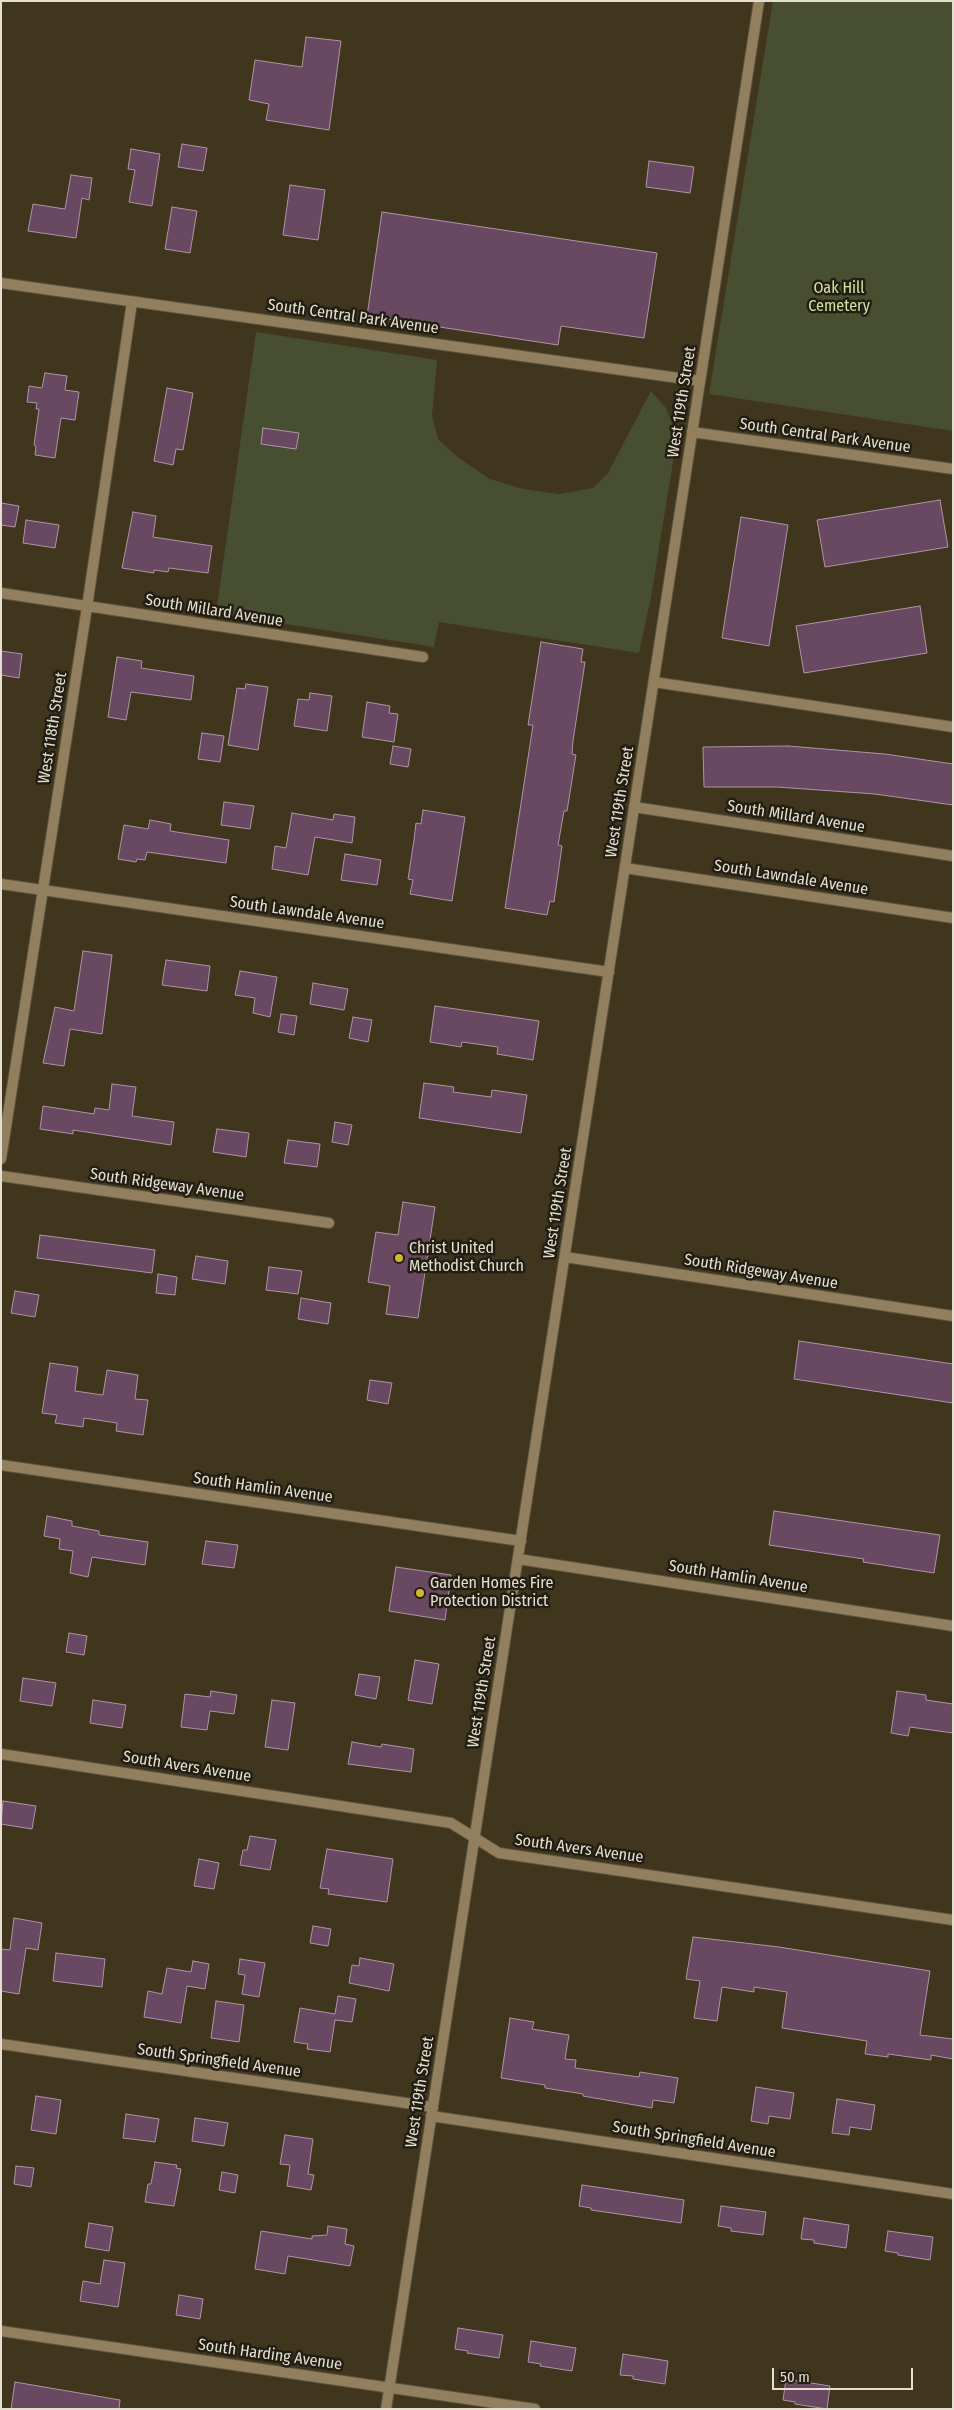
<!DOCTYPE html>
<html>
<head>
<meta charset="utf-8">
<style>
  body { margin:0 }
  #map { position:relative; width:954px; height:2410px; overflow:hidden; background:#40351d; font-family:"Fira Sans Condensed",sans-serif }
  canvas { display:block }
  .frame { position:absolute; inset:0; border:2px solid #e5dfd0; pointer-events:none }
  .scale { position:absolute; left:772px; top:2368px; width:141px; height:22px; box-sizing:border-box; border:2px solid #e5dfd0; border-top:0; padding-left:6px; font-size:15px; line-height:18px; white-space:nowrap; color:#e5dfd0; -webkit-text-stroke:4px #231e13; paint-order:stroke }
</style>
</head>
<body>
<div id="map">
<canvas width="954" height="2410"></canvas>
<div class="frame"></div>
<div class="scale">50 m</div>
</div>
<script>
const context = document.querySelector('canvas').getContext('2d');
context.lineJoin = 'round';
function fill(path, color) { context.fillStyle = color; context.fill(path, 'evenodd'); }
const shape = rows => new Path2D(rows.map(r => 'M' + r).join(''));
function stroke(path, color, width, dash) { context.strokeStyle = color; context.lineWidth = width; context.lineCap = dash ? 'butt' : 'round'; context.setLineDash(dash || []); context.stroke(path); }
function write(font, color, halo, rows, align = 'center') {
  context.font = font + ' "Fira Sans Condensed",sans-serif'; context.lineWidth = 5; context.setLineDash([]); context.textBaseline = 'middle'; context.strokeStyle = halo; context.fillStyle = color; for (const [text, x, y, turn = 0] of rows) {
    context.save(); context.translate(x, y); context.rotate((+turn || 0) * Math.PI / 180); context.textAlign = isNaN(turn) ? turn : align; if (halo) context.strokeText(text, 0, 0); context.fillText(text, 0, 0); context.restore();
  }
}
fill(shape([
  [773,1,953,1,953,431,709,394],
  [256,332,437,360,432,416,438,439,456,456,490,479,523,489,559,494,593,488,608,473,651,391,666,408,674,429,674,456,651,597,639,653,439,622,434,647,216,613]
]), '#484f31');
const building = shape([
  [306,37,341,41,329,130,266,120,269,104,249,100,255,60,302,67,306,37],
  [182,144,207,148,203,171,178,167,182,144],
  [131,149,160,154,152,206,129,202,135,170,128,169,131,149],
  [649,161,694,167,690,193,646,187,649,161],
  [71,175,92,178,89,200,82,198,76,238,28,231,33,204,65,209,71,175],
  [290,185,325,190,318,240,283,235,290,185],
  [172,207,197,211,190,253,165,249,172,207],
  [382,212,657,253,644,338,561,326,558,345,367,316,382,212],
  [45,373,67,376,65,390,79,392,75,420,61,418,55,458,35,455,36,446,34,445,39,409,36,409,37,403,27,402,29,386,42,388,45,373],
  [167,388,193,393,183,450,176,449,173,465,154,461,167,388],
  [263,428,299,433,296,449,261,444,263,428],
  [940,500,948,547,825,567,817,520,940,500],
  [1,503,19,506,15,527,1,525,1,503],
  [133,512,156,516,153,537,212,546,208,573,169,568,168,572,154,570,154,573,122,568,133,512],
  [741,517,788,525,769,646,722,638,741,517],
  [26,520,59,525,55,548,23,543,26,520],
  [920,606,927,653,804,673,796,626,920,606],
  [541,642,583,649,581,662,585,662,573,741,572,754,576,755,567,811,564,811,558,845,562,846,554,902,550,901,547,915,505,908,533,725,528,725,541,642],
  [1,651,22,654,19,678,1,675,1,651],
  [117,657,142,661,141,668,194,676,191,700,131,692,126,720,108,717,117,657],
  [246,684,268,687,258,750,228,745,237,688,245,689,246,684],
  [310,693,332,696,327,731,294,726,298,699,309,700,310,693],
  [367,702,390,706,389,713,398,714,394,742,362,737,367,702],
  [202,733,224,736,220,762,198,759,202,733],
  [393,746,411,749,408,767,390,764,393,746],
  [788,746,885,754,953,764,953,805,875,794,777,787,704,787,703,747,788,746],
  [224,802,254,806,250,829,221,825,224,802],
  [423,810,465,817,452,901,410,894,413,880,408,879,414,840,416,823,421,824,423,810],
  [292,813,333,820,334,814,355,817,352,843,315,837,308,875,272,869,275,846,286,848,292,813],
  [150,820,171,824,170,831,229,840,226,863,147,852,145,860,137,859,136,862,118,859,124,825,148,829,150,820],
  [345,854,381,860,377,885,341,880,345,854],
  [83,951,112,955,102,1034,70,1029,64,1066,43,1063,55,1007,74,1011,83,951],
  [166,960,210,966,207,991,162,985,166,960],
  [240,971,277,977,270,1017,253,1013,255,998,235,995,240,971],
  [313,983,348,989,344,1010,310,1004,313,983],
  [435,1006,539,1021,533,1060,497,1054,498,1047,462,1042,461,1047,430,1042,435,1006],
  [281,1014,297,1016,294,1035,278,1032,281,1014],
  [353,1017,372,1020,368,1042,349,1038,353,1017],
  [424,1083,454,1087,453,1092,491,1097,492,1090,527,1095,521,1133,419,1118,424,1083],
  [112,1084,136,1087,132,1116,174,1122,171,1145,73,1130,73,1134,40,1129,43,1106,94,1114,95,1108,109,1110,112,1084],
  [335,1122,352,1125,348,1145,332,1142,335,1122],
  [217,1129,249,1133,246,1157,213,1152,217,1129],
  [288,1140,320,1144,317,1167,284,1163,288,1140],
  [403,1202,435,1207,418,1318,386,1314,390,1286,368,1282,376,1232,398,1235,403,1202],
  [40,1235,155,1250,152,1273,37,1258,40,1235],
  [196,1256,228,1261,225,1284,192,1279,196,1256],
  [269,1267,302,1271,298,1294,266,1290,269,1267],
  [158,1274,177,1277,175,1295,156,1293,158,1274],
  [15,1291,39,1295,35,1317,11,1313,15,1291],
  [301,1298,331,1303,328,1324,298,1319,301,1298],
  [799,1341,953,1364,953,1403,794,1379,799,1341],
  [50,1363,78,1367,75,1391,103,1395,107,1370,138,1375,135,1399,148,1400,143,1435,116,1431,117,1423,84,1418,83,1427,55,1423,57,1415,42,1413,50,1363],
  [370,1380,392,1383,388,1404,367,1400,370,1380],
  [774,1511,940,1535,934,1573,863,1562,864,1559,769,1545,774,1511],
  [47,1516,72,1521,72,1526,99,1531,99,1535,148,1542,145,1565,92,1557,88,1577,70,1573,73,1551,59,1549,60,1539,44,1536,47,1516],
  [206,1541,238,1545,234,1568,202,1564,206,1541],
  [396,1567,451,1575,445,1620,389,1611,396,1567],
  [69,1633,87,1636,84,1655,66,1652,69,1633],
  [415,1660,439,1664,432,1704,408,1700,415,1660],
  [359,1674,380,1677,376,1699,355,1695,359,1674],
  [23,1678,56,1683,52,1706,20,1701,23,1678],
  [211,1691,237,1695,234,1714,210,1711,207,1730,181,1727,185,1694,210,1697,211,1691],
  [897,1691,926,1695,926,1700,953,1704,953,1733,910,1727,908,1736,891,1733,897,1691],
  [93,1700,126,1705,122,1728,90,1723,93,1700],
  [272,1700,295,1703,288,1750,265,1747,272,1700],
  [352,1742,381,1747,382,1744,414,1749,411,1772,348,1764,352,1742],
  [3,1801,36,1806,32,1829,1,1824,3,1801],
  [250,1836,276,1840,270,1870,240,1865,243,1850,247,1850,250,1836],
  [327,1849,393,1859,387,1902,328,1894,329,1889,320,1888,327,1849],
  [199,1859,219,1863,214,1889,194,1886,199,1859],
  [14,1918,42,1923,38,1950,26,1948,19,1994,1,1991,1,1949,10,1950,14,1918],
  [313,1926,331,1929,328,1946,310,1943,313,1926],
  [693,1937,779,1947,930,1971,920,2035,953,2039,953,2059,931,2055,931,2060,888,2054,888,2057,865,2054,867,2041,782,2028,787,1992,754,1987,754,1992,722,1987,717,2021,694,2018,700,1981,686,1979,693,1937],
  [56,1953,105,1959,102,1987,53,1981,56,1953],
  [360,1958,394,1964,389,1991,349,1983,352,1965,359,1966,360,1958],
  [240,1959,265,1963,259,1997,242,1994,245,1975,238,1974,240,1959],
  [193,1961,209,1964,205,1989,187,1986,181,2023,144,2017,148,1991,162,1994,167,1968,191,1972,193,1961],
  [338,1996,356,1999,352,2022,335,2020,330,2052,307,2049,308,2044,294,2042,300,2008,335,2014,338,1996],
  [216,2001,244,2005,239,2042,211,2038,216,2001],
  [510,2018,534,2022,532,2029,569,2035,565,2059,576,2060,575,2068,639,2077,640,2072,678,2078,674,2103,653,2100,652,2108,583,2096,583,2094,545,2088,545,2085,501,2078,510,2018],
  [756,2087,794,2093,790,2119,769,2116,768,2124,751,2121,756,2087],
  [36,2096,61,2100,56,2134,31,2130,36,2096],
  [837,2099,875,2105,871,2130,850,2127,849,2135,832,2133,837,2099],
  [126,2114,159,2119,155,2142,123,2138,126,2114],
  [195,2118,228,2123,224,2146,192,2141,195,2118],
  [285,2135,313,2139,308,2174,314,2175,311,2190,287,2186,290,2165,280,2164,285,2135],
  [155,2162,177,2165,176,2168,181,2169,174,2206,145,2202,148,2184,151,2184,155,2162],
  [16,2166,34,2168,31,2187,14,2184,16,2166],
  [222,2172,238,2175,235,2193,219,2190,222,2172],
  [582,2185,684,2200,681,2223,591,2210,591,2208,579,2206,582,2185],
  [721,2206,766,2212,763,2235,731,2231,731,2228,718,2226,721,2206],
  [804,2218,849,2225,846,2248,814,2243,814,2240,801,2239,804,2218],
  [89,2223,113,2227,109,2251,85,2247,89,2223],
  [328,2226,347,2229,345,2244,354,2246,350,2266,288,2256,285,2274,255,2269,261,2231,312,2239,312,2236,327,2235,328,2226],
  [888,2231,933,2237,930,2260,898,2255,898,2253,885,2251,888,2231],
  [104,2260,125,2263,118,2307,80,2301,83,2281,100,2284,104,2260],
  [179,2295,203,2299,200,2319,176,2315,179,2295],
  [458,2328,503,2335,499,2358,467,2353,468,2351,455,2349,458,2328],
  [531,2341,576,2348,572,2371,540,2366,541,2364,528,2362,531,2341],
  [623,2354,668,2361,665,2384,633,2379,633,2376,620,2375,623,2354],
  [786,2379,830,2386,827,2409,795,2404,795,2402,783,2400,786,2379],
  [15,2382,120,2400,119,2409,11,2409,15,2382]
]);
fill(building, '#694961');
stroke(building, '#ae94a7', 1);
const minor = shape([
  [1,283,700,381],
  [692,432,953,469],
  [1,593,423,657],
  [654,682,953,727],
  [634,807,953,856],
  [625,868,953,918],
  [1,884,609,972],
  [1,1159,87,607,132,302],
  [1,1176,329,1223],
  [565,1257,953,1316],
  [1,1465,521,1541],
  [518,1559,953,1626],
  [1,1754,451,1823,499,1853,953,1920],
  [1,2044,433,2107],
  [431,2116,953,2194],
  [1,2331,535,2409]
]);
const tertiary = shape([
  [386,2409,759,1]
]);
stroke(minor, '#5e543d', 12);
stroke(tertiary, '#5e543d', 12);
stroke(minor, '#927f5e', 10);
stroke(tertiary, '#927f5e', 10);
for (const [x, y, r, color] of [
  [399,1258,5,"#d7b434"],
  [420,1593,5,"#d7b434"]
]) { const dot = new Path2D(); dot.arc(x, y, r, 0, 2 * Math.PI); context.fillStyle = color; context.fill(dot); stroke(dot, '#231e13', 2); }
write('16px', '#d1e1a0', '#231e13', [
  ["Oak Hill",839,289],
  ["Cemetery",839,307]
]);
write('16px', '#e5dfd0', '#231e13', [
  ["South Central Park Avenue",353,317,8],
  ["West 119th Street",682,402,-81],
  ["South Central Park Avenue",825,436,8],
  ["South Millard Avenue",214,611,9],
  ["West 118th Street",53,728,-81],
  ["West 119th Street",620,802,-81],
  ["South Millard Avenue",796,817,9],
  ["South Lawndale Avenue",791,878,9],
  ["South Lawndale Avenue",307,913,8],
  ["South Ridgeway Avenue",167,1185,8],
  ["West 119th Street",558,1203,-81],
  ["South Ridgeway Avenue",761,1272,9],
  ["South Hamlin Avenue",263,1488,8],
  ["South Hamlin Avenue",738,1577,9],
  ["West 119th Street",482,1692,-81],
  ["South Avers Avenue",187,1767,9],
  ["South Avers Avenue",579,1849,8],
  ["South Springfield Avenue",219,2061,8],
  ["West 119th Street",420,2092,-81],
  ["South Springfield Avenue",694,2140,9],
  ["South Harding Avenue",270,2355,8]
]);
write('16px', '#e5dfd0', '#231e13', [
  ["Christ United",409,1249],
  ["Methodist Church",409,1267],
  ["Garden Homes Fire",430,1584],
  ["Protection District",430,1602]
], 'left');
</script>
</body>
</html>
